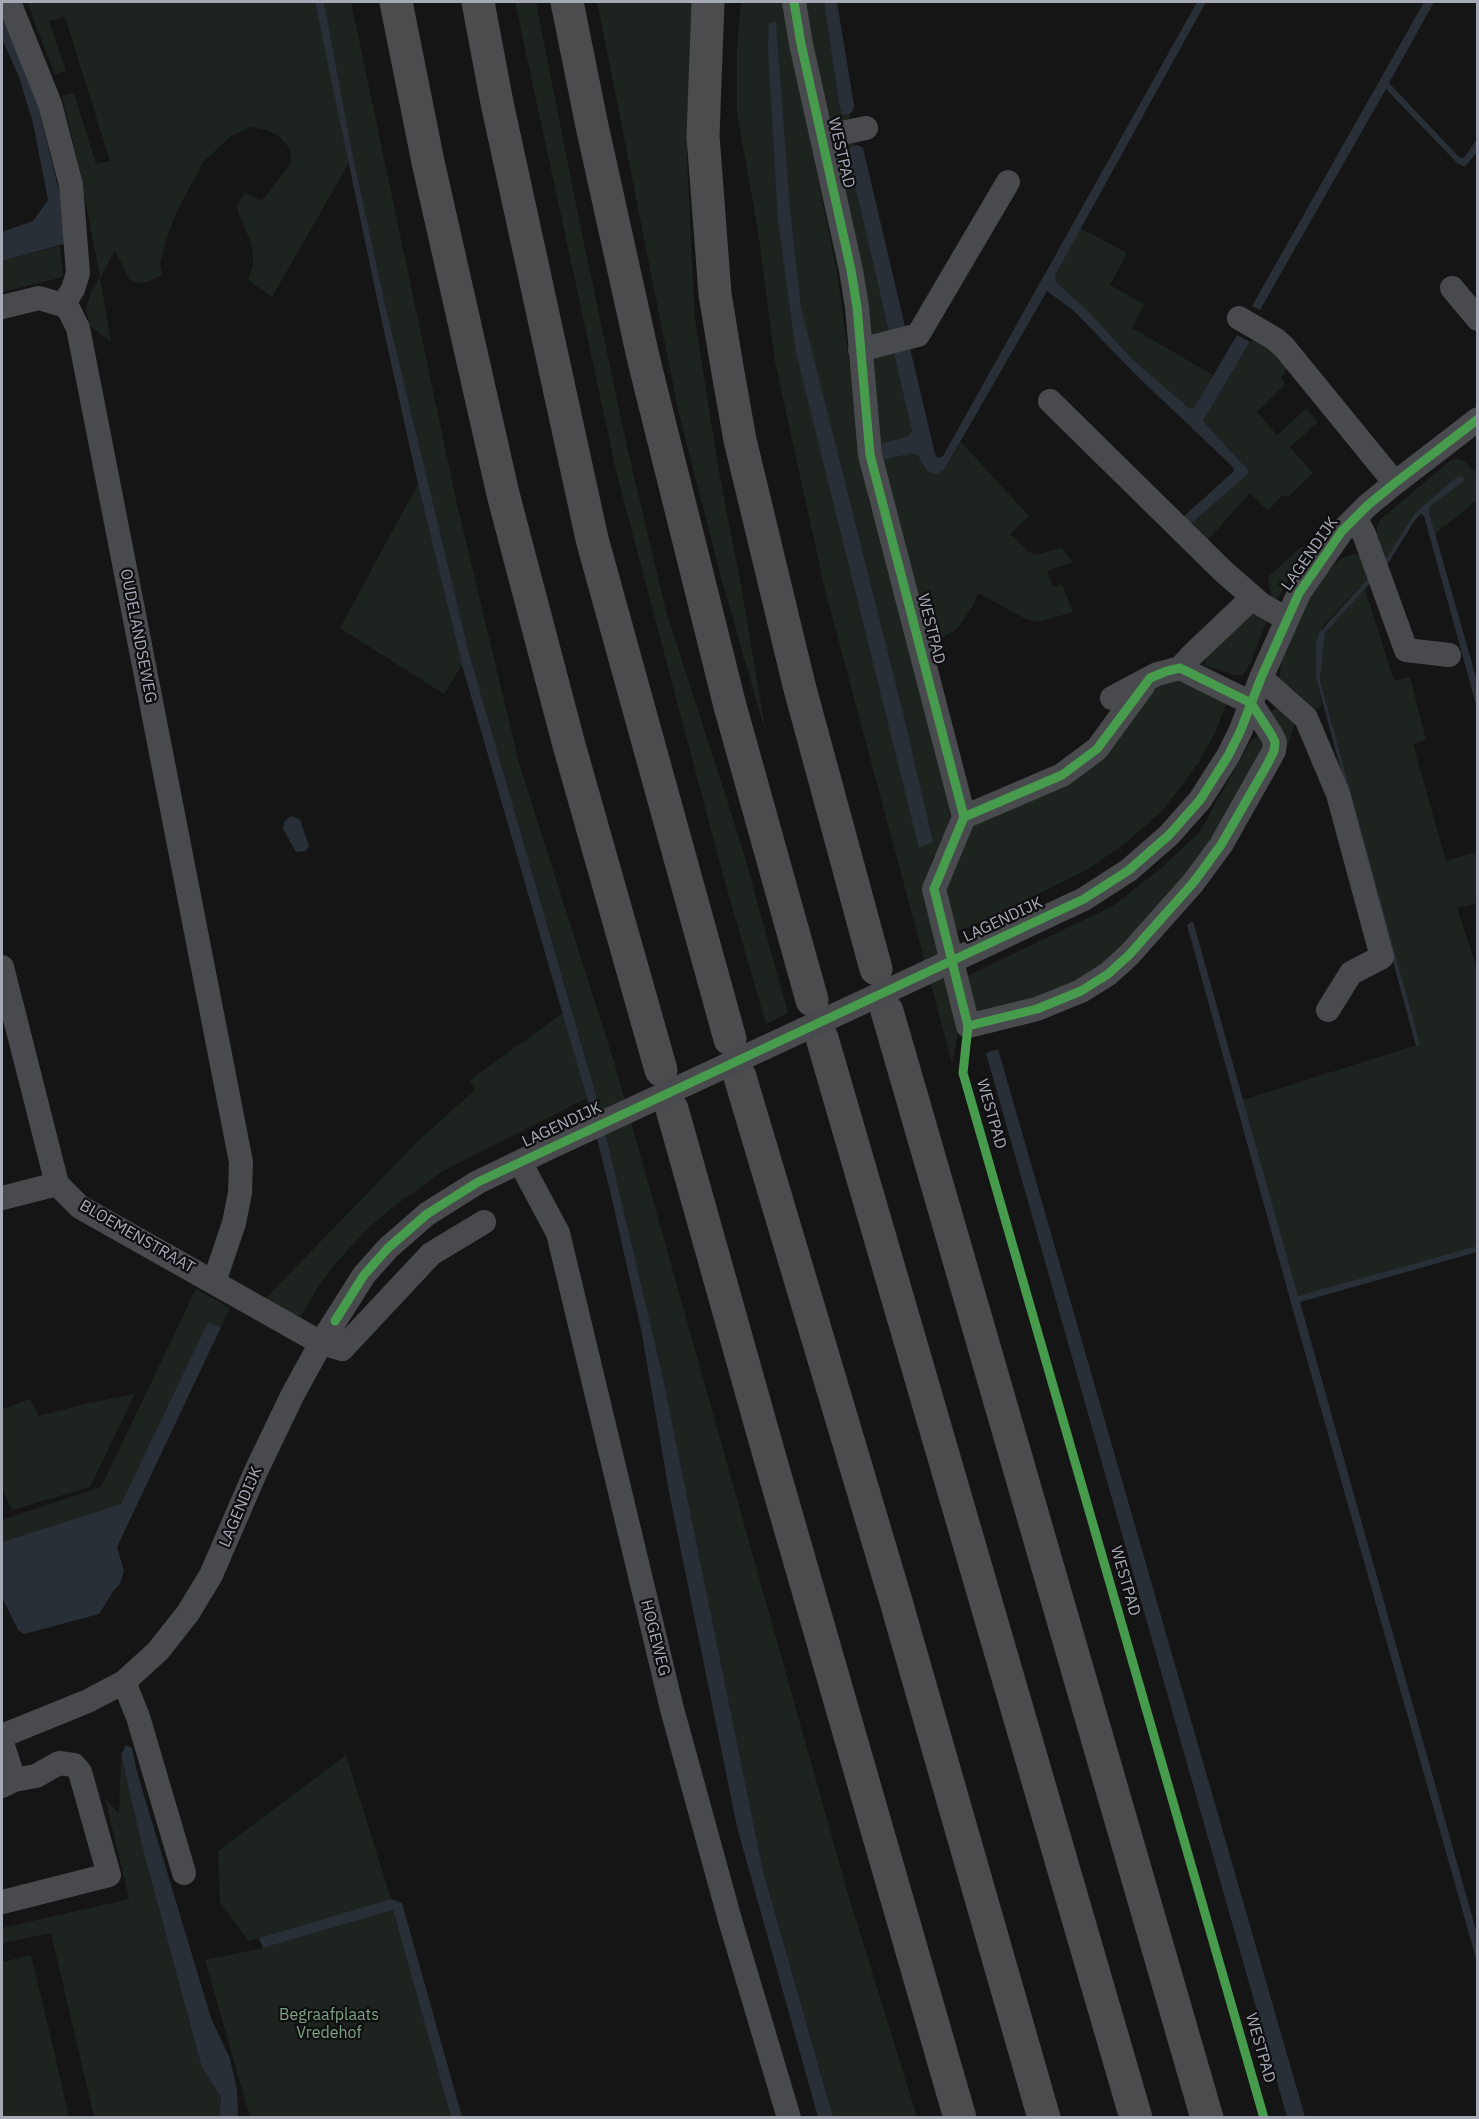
<!DOCTYPE html>
<html>
<head>
<meta charset="utf-8">
<style>
  body { margin:0 }
  #map { position:relative; width:1479px; height:2119px; overflow:hidden; background:#151515; font-family:"IBM Plex Sans",sans-serif }
  canvas { display:block }
  .frame { position:absolute; inset:0; border:3px solid #a6aab6; pointer-events:none }
</style>
</head>
<body>
<div id="map">
<canvas width="1479" height="2119"></canvas>
<div class="frame"></div>
</div>
<script>
const context = document.querySelector('canvas').getContext('2d');
context.lineJoin = 'round';
function fill(path, color) { context.fillStyle = color; context.fill(path, 'evenodd'); }
const shape = rows => new Path2D(rows.map(r => 'M' + r).join(''));
function stroke(path, color, width, dash) { context.strokeStyle = color; context.lineWidth = width; context.lineCap = dash ? 'butt' : 'round'; context.setLineDash(dash || []); context.stroke(path); }
function write(font, color, halo, rows, align = 'center') {
  context.font = font + ' "IBM Plex Sans",sans-serif'; context.lineWidth = 4.5; context.setLineDash([]); context.textBaseline = 'middle'; context.strokeStyle = halo; context.fillStyle = color; for (const [text, x, y, turn = 0] of rows) {
    context.save(); context.translate(x, y); context.rotate((+turn || 0) * Math.PI / 180); context.textAlign = isNaN(turn) ? turn : align; if (halo) context.strokeText(text, 0, 0); context.fillText(text, 0, 0); context.restore();
  }
}
fill(shape([
  [27,2,315,2,350,161,272,297,248,280,253,265,253,252,250,240,238,213,237,206,245,193,262,201,290,164,291,156,290,149,280,137,267,130,250,127,231,136,204,161,178,209,168,234,160,263,162,275,147,282,136,283,129,279,115,250,100,278,111,342,90,326,86,309,91,292,100,277,78,162,62,96,74,93,96,164,110,161,65,17,49,21,66,71,55,75],
  [324,2,351,2,456,500,519,763,615,1065,848,1894,917,2117,833,2117,763,1871,662,1373,598,1102,469,653,386,308,353,157],
  [515,2,536,2,576,205,627,447,666,611,742,847,788,1013,766,1024,724,879,617,475],
  [597,2,693,2,687,158,695,319,719,472,742,591,766,734,721,577,679,414],
  [741,2,783,2,790,44,837,272,868,499,895,586,948,798,951,827,944,843,933,857,927,881,955,1005,958,1034,952,1063,825,590,775,362,758,231,737,113,737,48],
  [802,2,824,2,839,103,848,115,849,114,851,123,828,126],
  [854,136,855,145,852,146,847,151,890,336,868,342,827,143],
  [1080,228,1127,253,1110,285,1144,304,1132,328,1213,375,1194,409,1190,410,1133,360,1090,313,1056,282,1054,275],
  [60,246,63,277,2,292,2,261],
  [1253,338,1276,352,1289,367,1281,378,1285,384,1257,412,1277,435,1306,409,1318,422,1290,447,1313,473,1288,497,1282,495,1268,511,1250,493,1206,542,1190,524,1248,474,1248,470,1203,421],
  [894,351,912,431,909,436,880,444,869,358],
  [961,442,1029,516,1010,534,1029,552,1036,555,1061,548,1073,562,1047,571,1053,587,1062,584,1073,612,1038,622,1026,619,978,593,974,604,958,628,927,647,883,460,912,452,937,474,944,470],
  [1457,459,1464,461,1477,474,1477,500,1435,534,1429,512,1429,506,1464,481,1414,514,1384,562,1377,536,1377,526,1381,519,1451,460],
  [418,484,462,665,444,694,340,628],
  [1302,546,1305,549,1275,604,1272,604,1268,577],
  [1354,554,1365,557,1371,575,1322,627,1316,678,1322,706,1312,712,1279,679,1282,658,1305,605,1318,581,1342,558],
  [1365,589,1394,681,1410,677,1426,740,1413,744,1446,861,1477,852,1477,903,1457,908,1477,968,1477,1246,1298,1297,1243,1100,1420,1044,1320,680,1325,633],
  [1250,604,1269,615,1250,664,1243,675,1235,675,1204,665,1217,633],
  [1178,675,1229,697,1215,733,1199,762,1163,810,1128,841,1090,868,1000,913,950,935,941,904,965,834,983,815,1054,783,1134,701],
  [1275,709,1281,709,1296,721,1280,766,1277,762,1271,712],
  [1260,736,1268,744,1206,857,1114,961,1077,984,976,1017,965,977,1113,906,1161,868,1199,833,1249,744,1254,738],
  [563,1013,587,1098,443,1171,393,1207,366,1230,335,1264,316,1290,301,1316,294,1315,266,1298,419,1140,475,1090,470,1081,474,1077],
  [196,1289,230,1308,221,1327,208,1323,121,1504,2,1542,2,1520,101,1487],
  [135,1394,90,1487,12,1510,2,1488,2,1409,30,1399,39,1416,89,1403],
  [121,1754,142,1846,202,2068,221,2097,219,2117,94,2117,51,1933,2,1943,2,1928,129,1899,105,1798,119,1813],
  [346,1755,391,1899,249,1941,220,1902,218,1851],
  [393,1910,451,2117,250,2117,205,1960,263,1948],
  [31,1955,49,2030,69,2117,2,2117,2,1962]
]), '#1d241f');
fill(shape([
  [315,2,324,2,353,157,386,308,469,653,598,1102,662,1373,763,1871,833,2117,818,2117,737,1827,670,1497,641,1329,611,1195,587,1098,462,665,418,484,380,313],
  [824,2,837,2,854,105,853,111,848,115,842,114,839,103],
  [1197,2,1206,2,1055,275,1056,282,1090,313,1133,360,1190,409,1194,408,1237,335,1250,342,1203,421,1248,470,1248,474,1187,527,1181,519,1234,471,1233,467,1136,375,1073,310,1047,291,944,470,937,474,928,472,918,456,912,453,883,460,880,444,909,436,912,431,847,151,852,146,858,145,863,148,935,454,938,458,943,456],
  [1424,2,1434,2,1389,83,1459,157,1464,158,1477,139,1477,152,1465,167,1457,163,1386,89,1260,310,1252,306],
  [2,18,34,90,60,195,64,244,2,261,2,232,33,221,48,200,33,123,19,77,2,39],
  [776,22,790,210,801,308,903,713,933,842,919,848,796,352,778,221,768,47,769,23],
  [1461,476,1465,479,1464,481,1430,506,1429,512,1477,681,1477,708,1424,516,1421,514,1415,520,1387,565,1384,562,1414,514,1457,477],
  [1371,575,1374,579,1325,633,1320,680,1420,1044,1416,1046,1316,678,1316,643,1319,633],
  [291,816,300,820,309,846,306,851,296,852,283,829,284,822],
  [1193,921,1298,1296,1477,1246,1477,1252,1300,1302,1477,1934,1477,1962,1291,1303,1187,925],
  [998,1049,1305,2117,1287,2117,986,1053],
  [208,1322,221,1327,117,1547,124,1571,120,1584,114,1590,99,1614,24,1634,18,1630,2,1597,2,1542,121,1504],
  [126,1745,132,1748,137,1772,211,2018,230,2059,237,2090,238,2117,219,2117,221,2097,202,2068,142,1846,121,1754],
  [391,1899,402,1903,462,2117,451,2117,393,1910,263,1948,259,1938]
]), '#292f37');
stroke(shape([
  [9,2,50,104,71,185,78,273,73,289,63,305,69,310,78,328,241,1162,240,1193,234,1223,214,1282],
  [794,2,801,44,851,270,857,307,870,455,964,817,934,889,968,1026,1037,1009,1081,991,1108,974,1129,955,1193,883,1221,845,1274,751,1275,742,1271,734,1251,703,1180,668,1157,674,1112,698],
  [822,137,866,128],
  [1452,288,1478,319],
  [2,307,39,298,63,305],
  [1239,318,1275,339,1284,347,1395,483],
  [860,350,918,335,1008,182],
  [1050,401,1223,571,1262,605,1287,619],
  [1355,518,1364,534,1406,650,1449,655],
  [1180,668,1191,656,1253,597],
  [1261,678,1306,718,1338,794,1382,957,1351,973,1328,1010],
  [964,817,1062,775,1097,749,1143,686],
  [999,939,1084,899,1129,870,1169,835,1200,800,1228,756,1240,732,1261,678,1299,593,1342,531,1368,505,1395,483,1478,419],
  [2,967,57,1184,80,1207,321,1343,342,1349,431,1254,484,1222],
  [520,1162,558,1233,672,1709,730,1920,789,2118],
  [2,1198,57,1184],
  [124,1682,138,1717,184,1873],
  [2,1736,88,1701,124,1682,158,1651,188,1613,211,1575,256,1471,293,1394,321,1343,364,1275,388,1248,427,1214,478,1182,557,1144],
  [2,1743,14,1780],
  [2,1786,14,1780,36,1776,59,1763,74,1765,80,1772,109,1875,2,1902]
]), '#494a4e', 24);
stroke(shape([
  [396,2,428,162,503,494,569,745,661,1070],
  [478,2,497,103,592,539,730,1039],
  [567,2,592,126,644,361,730,706,812,1000],
  [708,2,703,136,715,294,727,367,740,440,799,685,876,969],
  [887,1011,1207,2118],
  [822,1038,1136,2118],
  [740,1077,895,1598,1044,2118],
  [672,1109,770,1458,960,2118]
]), '#4c4c4f', 33);
stroke(shape([
  [557,1144,999,939]
]), '#494a4e', 24);
stroke(shape([
  [794,2,801,44,851,270,857,307,870,455,964,817,934,889,968,1026,963,1073,1264,2118],
  [964,817,1062,775,1097,749,1150,678,1167,671,1180,668,1251,703,1271,734,1275,742,1274,751,1267,765,1221,845,1193,883,1129,955,1108,974,1081,991,1037,1009,968,1026],
  [335,1321,364,1275,388,1248,427,1214,478,1182,1084,899,1129,870,1169,835,1200,800,1228,756,1240,732,1261,678,1299,593,1342,531,1368,505,1395,483,1478,419]
]), '#469c4c', 9);
write('16px', '#a6aab6', '#0f0f11', [
  ["WESTPAD",841,153,77],
  ["LAGENDIJK",1310,554,-55],
  ["WESTPAD",931,629,76],
  ["OUDELANDSEWEG",138,636,79],
  ["LAGENDIJK",1003,920,-25],
  ["WESTPAD",991,1114,74],
  ["LAGENDIJK",562,1125,-25],
  ["BLOEMENSTRAAT",137,1237,30],
  ["LAGENDIJK",241,1507,-67],
  ["WESTPAD",1125,1581,74],
  ["HOGEWEG",655,1638,76],
  ["WESTPAD",1260,2048,74]
]);
write('16px', '#7da182', '#0f0f11', [
  ["Begraafplaats",329,2015],
  ["Vredehof",329,2033]
]);
</script>
</body>
</html>
